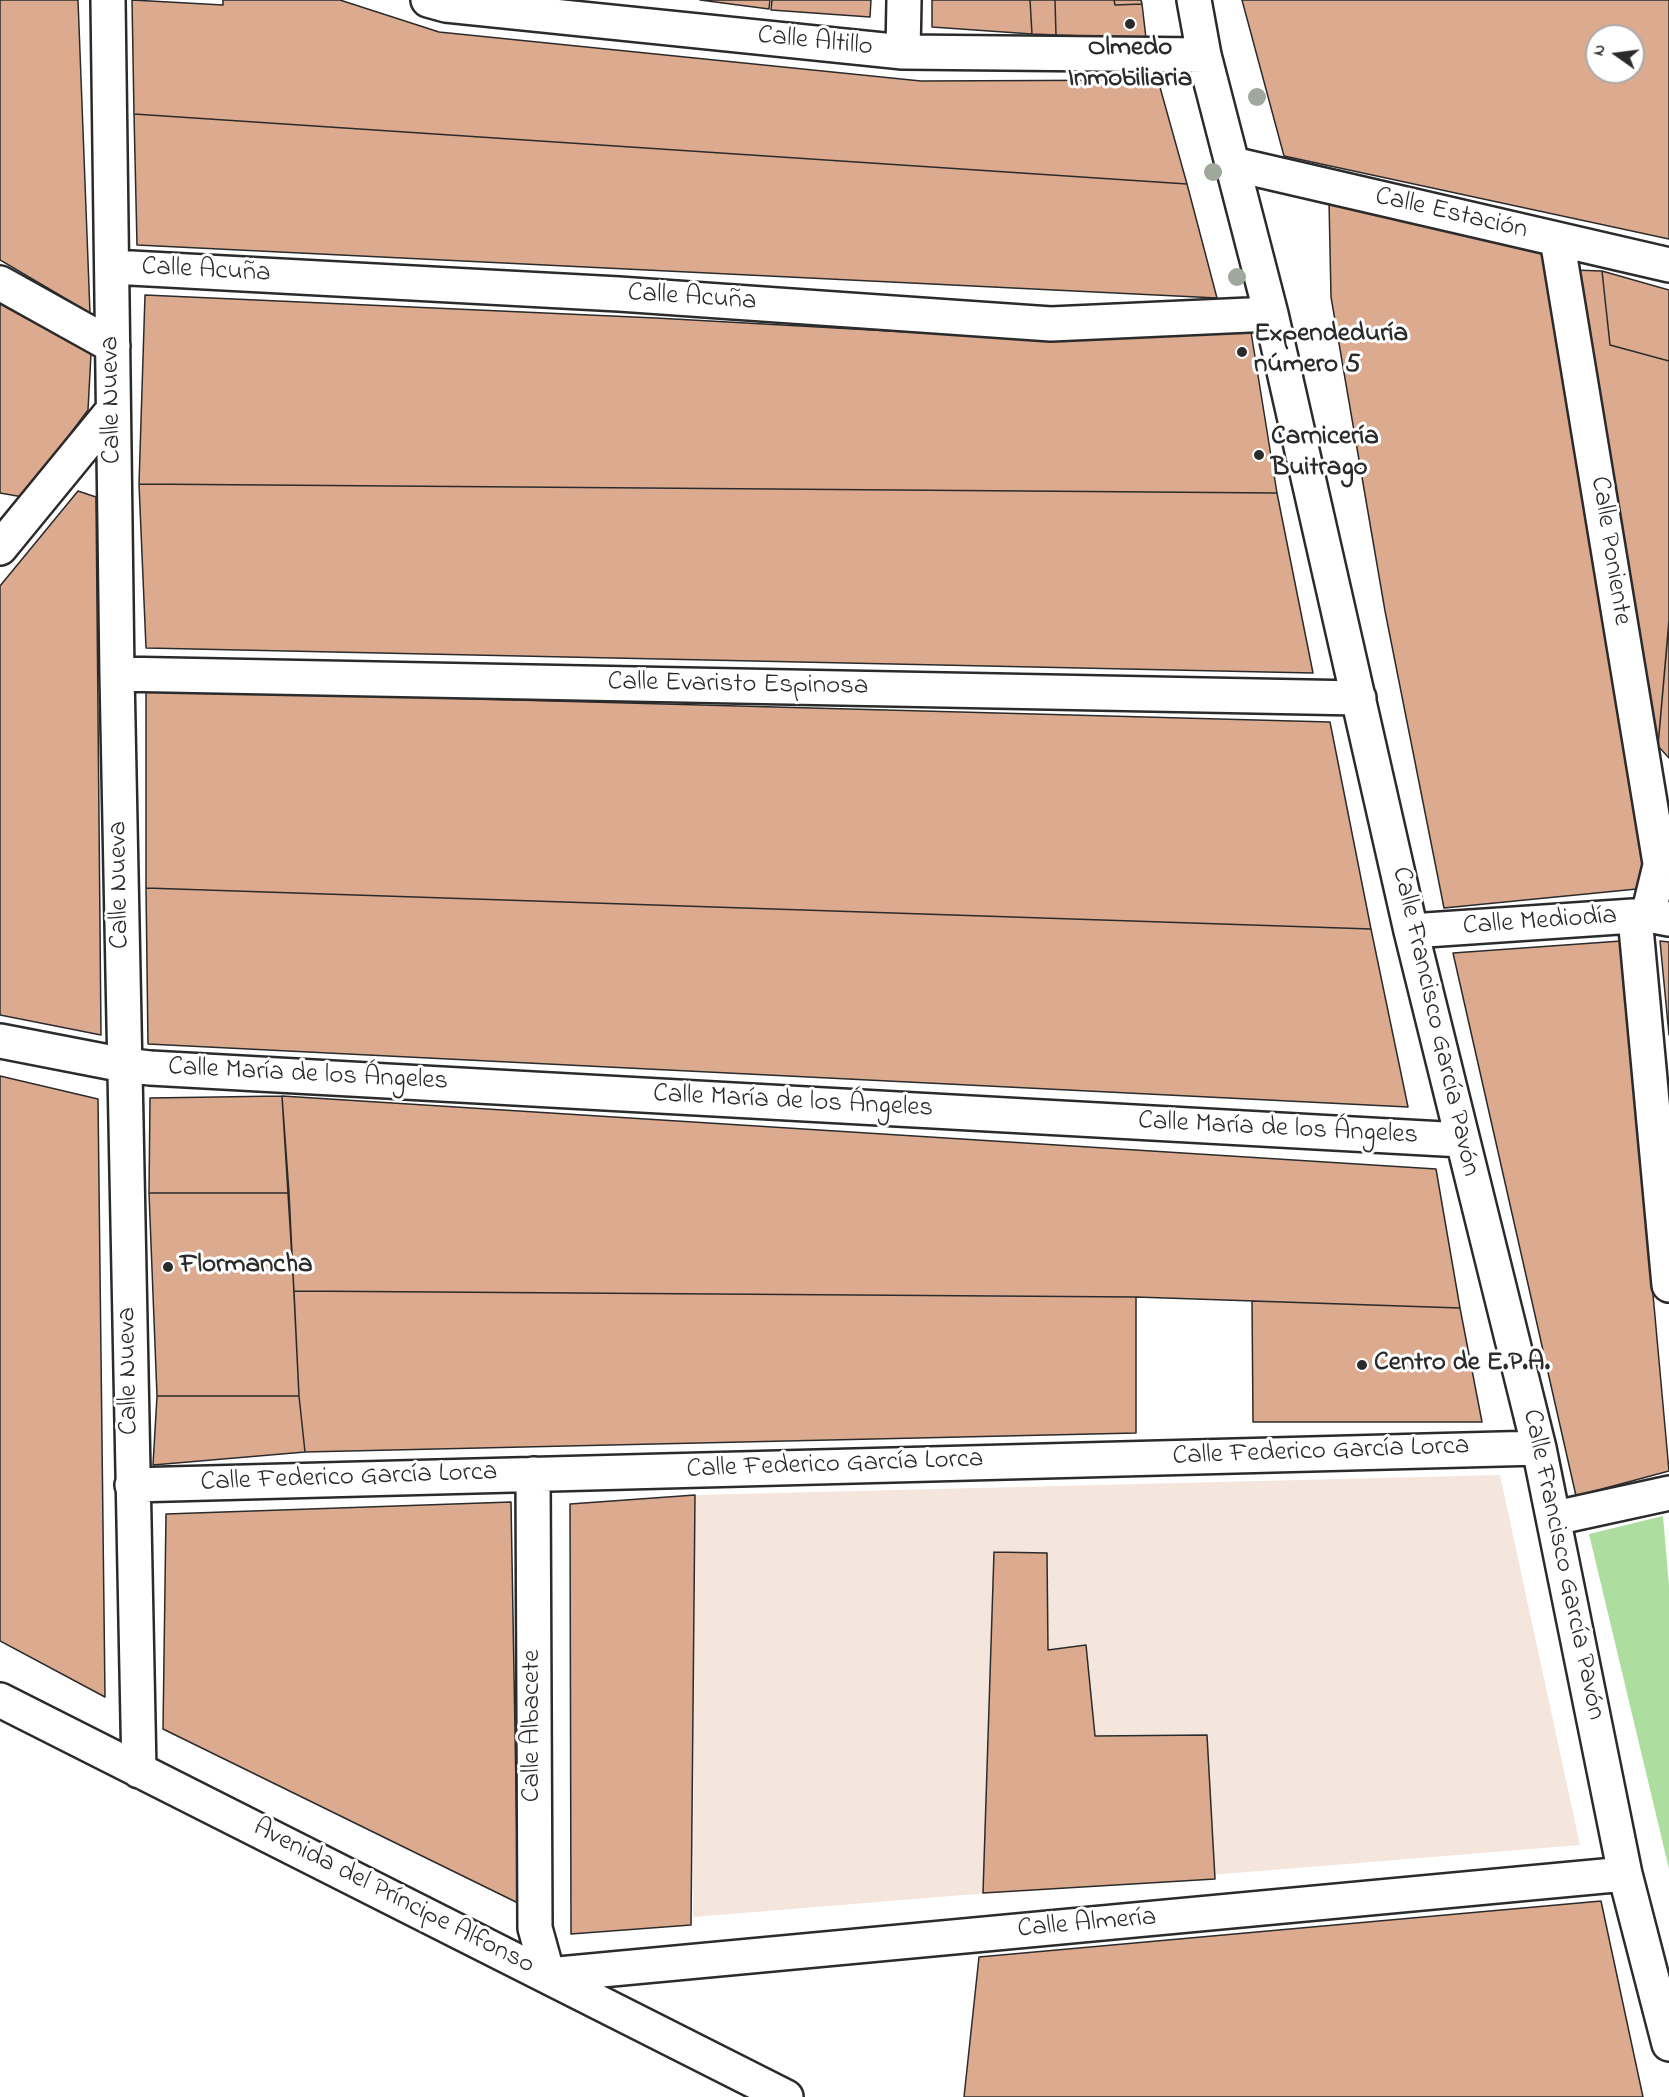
<!DOCTYPE html>
<html>
<head>
<meta charset="utf-8">
<style>
  body { margin:0 }
  #map { position:relative; width:1669px; height:2097px; overflow:hidden; background:#fff; font-family:"Indie Flower",sans-serif }
  canvas { display:block }
  .north { position:absolute; left:1585px; top:24px; width:60px; height:60px; box-sizing:border-box; background:#fff; border:2px solid #aaa; border-radius:50%; rotate:284deg; font-size:16px; font-weight:700; line-height:24px; text-align:center; color:#2b2b2b }
  .north::after { content:''; display:block; margin:auto; width:21px; height:27px; background:#2b2b2b; clip-path:polygon(50% 0,100% 100%,50% 72%,0 100%) }
</style>
</head>
<body>
<div id="map">
<canvas width="1669" height="2097"></canvas>
<div class="north">N</div>
</div>
<script>
const context = document.querySelector('canvas').getContext('2d');
context.lineJoin = 'round';
function fill(path, color) { context.fillStyle = color; context.fill(path, 'evenodd'); }
const shape = rows => new Path2D(rows.map(r => 'M' + r).join(''));
function stroke(path, color, width, dash) { context.strokeStyle = color; context.lineWidth = width; context.lineCap = dash ? 'butt' : 'round'; context.setLineDash(dash || []); context.stroke(path); }
function write(font, color, halo, rows, align = 'center') {
  context.font = font + ' "Indie Flower",sans-serif'; context.lineWidth = 6; context.setLineDash([]); context.textBaseline = 'middle'; context.strokeStyle = halo; context.fillStyle = color; for (const [text, x, y, turn = 0] of rows) {
    context.save(); context.translate(x, y); context.rotate((+turn || 0) * Math.PI / 180); context.textAlign = isNaN(turn) ? turn : align; if (halo) context.strokeText(text, 0, 0); context.fillText(text, 0, 0); context.restore();
  }
}
fill(shape([
  [1500,1475,1580,1845,693,1917,695,1495]
]), '#f4e6dd');
fill(shape([
  [1663,1516,1669,1586,1669,1869,1589,1534]
]), '#adde9f');
const building = shape([
  [0,0,78,0,90,313,0,260,0,0],
  [132,0,223,5,223,0,340,0,439,32,921,81,1158,80,1187,184,134,114,132,0],
  [700,0,770,0,769,9,700,0],
  [772,0,871,0,870,17,771,10,772,0],
  [932,0,1030,0,1032,34,932,27,932,0],
  [1030,0,1055,0,1056,35,1032,34,1030,0],
  [1055,0,1114,0,1115,5,1142,4,1146,38,1056,35,1055,0],
  [1114,0,1141,0,1142,4,1115,5,1114,0],
  [1242,0,1669,0,1669,239,1284,156,1242,0],
  [1597,36,1633,36,1633,72,1597,72,1597,36],
  [134,114,1187,184,1217,298,137,245,134,114],
  [1329,201,1545,253,1633,774,1647,888,1444,908,1385,611,1331,297,1329,201],
  [1573,270,1602,271,1610,345,1669,361,1669,620,1658,746,1573,270],
  [1602,271,1669,290,1669,361,1610,345,1602,271],
  [145,295,656,318,1052,340,1251,332,1277,493,139,484,145,295],
  [0,304,91,354,88,410,23,497,0,493,0,304],
  [139,484,1277,493,1313,673,146,648,139,484],
  [78,491,96,497,101,1035,0,1015,0,586,78,491],
  [1669,622,1669,758,1658,746,1669,622],
  [146,690,1330,722,1371,929,146,888,146,690],
  [146,888,1371,929,1408,1107,148,1044,146,888],
  [1621,941,1669,1471,1576,1496,1453,953,1621,941],
  [1660,941,1669,942,1669,1035,1660,941],
  [0,1076,98,1099,105,1697,0,1641,0,1076],
  [282,1096,1436,1169,1460,1308,1136,1297,294,1291,282,1096],
  [282,1096,289,1193,149,1193,150,1098,282,1096],
  [149,1193,289,1193,299,1396,157,1396,149,1193],
  [294,1291,1136,1297,1136,1433,305,1452,299,1396,294,1291],
  [1252,1301,1460,1308,1482,1422,1253,1422,1252,1301],
  [157,1396,299,1396,305,1452,153,1465,157,1396],
  [695,1495,691,1925,571,1934,570,1504,695,1495],
  [511,1502,518,1903,163,1729,166,1514,511,1502],
  [994,1552,1047,1553,1048,1650,1086,1645,1095,1736,1207,1735,1215,1879,983,1893,994,1552],
  [1601,1901,1643,2097,964,2097,979,1957,1601,1901]
]);
fill(building, '#dcaa8e');
stroke(building, '#2b2b2b', 1.5);
const minor = shape([
  [108,0,117,674,139,1771],
  [428,0,446,5,903,52,1204,55],
  [1194,0,1204,55,1271,314,1411,931,1539,1448,1625,1874,1669,2044],
  [903,52,904,0],
  [1233,164,1669,265],
  [1557,239,1660,863],
  [112,267,619,294,1051,324,1271,314],
  [0,283,113,346],
  [0,548,113,410],
  [117,674,1359,698],
  [1648,915,1666,841],
  [1635,917,1669,1285],
  [1411,931,1648,915,1669,919],
  [0,1041,124,1065,150,1068,1462,1140],
  [533,1474,535,1928,548,1975,1625,1874],
  [132,1485,1539,1448],
  [1555,1518,1669,1493],
  [0,1700,786,2097]
]);
stroke(minor, '#2b2b2b', 38);
stroke(minor, '#fff', 33);
context.fillStyle = '#a0a89e';
for (const [x, y] of [
  [1257,97],
  [1213,172],
  [1237,277]
]) { context.beginPath(); context.arc(x, y, 9, 0, 2 * Math.PI); context.fill(); }
for (const [x, y, r, color] of [
  [1130,24,6,"#2b2b2b"],
  [1242,352,6,"#2b2b2b"],
  [1259,455,6,"#2b2b2b"],
  [168,1267,6,"#2b2b2b"],
  [1362,1365,6,"#2b2b2b"]
]) { const dot = new Path2D(); dot.arc(x, y, r, 0, 2 * Math.PI); context.fillStyle = color; context.fill(dot); stroke(dot, '#fff', 2); }
write('27px', '#2b2b2b', '#fff', [
  ["Calle Altillo",815,43,6],
  ["Calle Estación",1451,215,13],
  ["Calle Acuña",206,272,3],
  ["Calle Acuña",692,299,4],
  ["Calle Nueva",113,400,-91],
  ["Calle Poniente",1609,551,81],
  ["Calle Evaristo Espinosa",738,686,1],
  ["Calle Nueva",121,885,-91],
  ["Calle Mediodía",1540,923,-4],
  ["Calle Francisco García Pavón",1434,1022,77],
  ["Calle María de los Ángeles",308,1076,3],
  ["Calle María de los Ángeles",793,1103,3],
  ["Calle María de los Ángeles",1278,1130,3],
  ["Calle Nueva",130,1371,-91],
  ["Calle Federico García Lorca",1321,1453,-2],
  ["Calle Federico García Lorca",835,1466,-2],
  ["Calle Federico García Lorca",349,1479,-2],
  ["Calle Francisco García Pavón",1562,1565,78],
  ["Calle Albacete",534,1726,-90],
  ["Avenida del Príncipe Alfonso",393,1898,27],
  ["Calle Almería",1087,1925,-5]
]);
write('bold 27px', '#2b2b2b', '#fff', [
  ["Olmedo",1130,50,"center"],
  ["Inmobiliaria",1130,81,"center"],
  ["Expendeduría",1254,336],
  ["número 5",1254,367],
  ["Carnicería",1271,439],
  ["Buitrago",1271,470],
  ["Flormancha",180,1267],
  ["Centro de E.P.A.",1374,1365]
], 'left');
</script>
</body>
</html>
